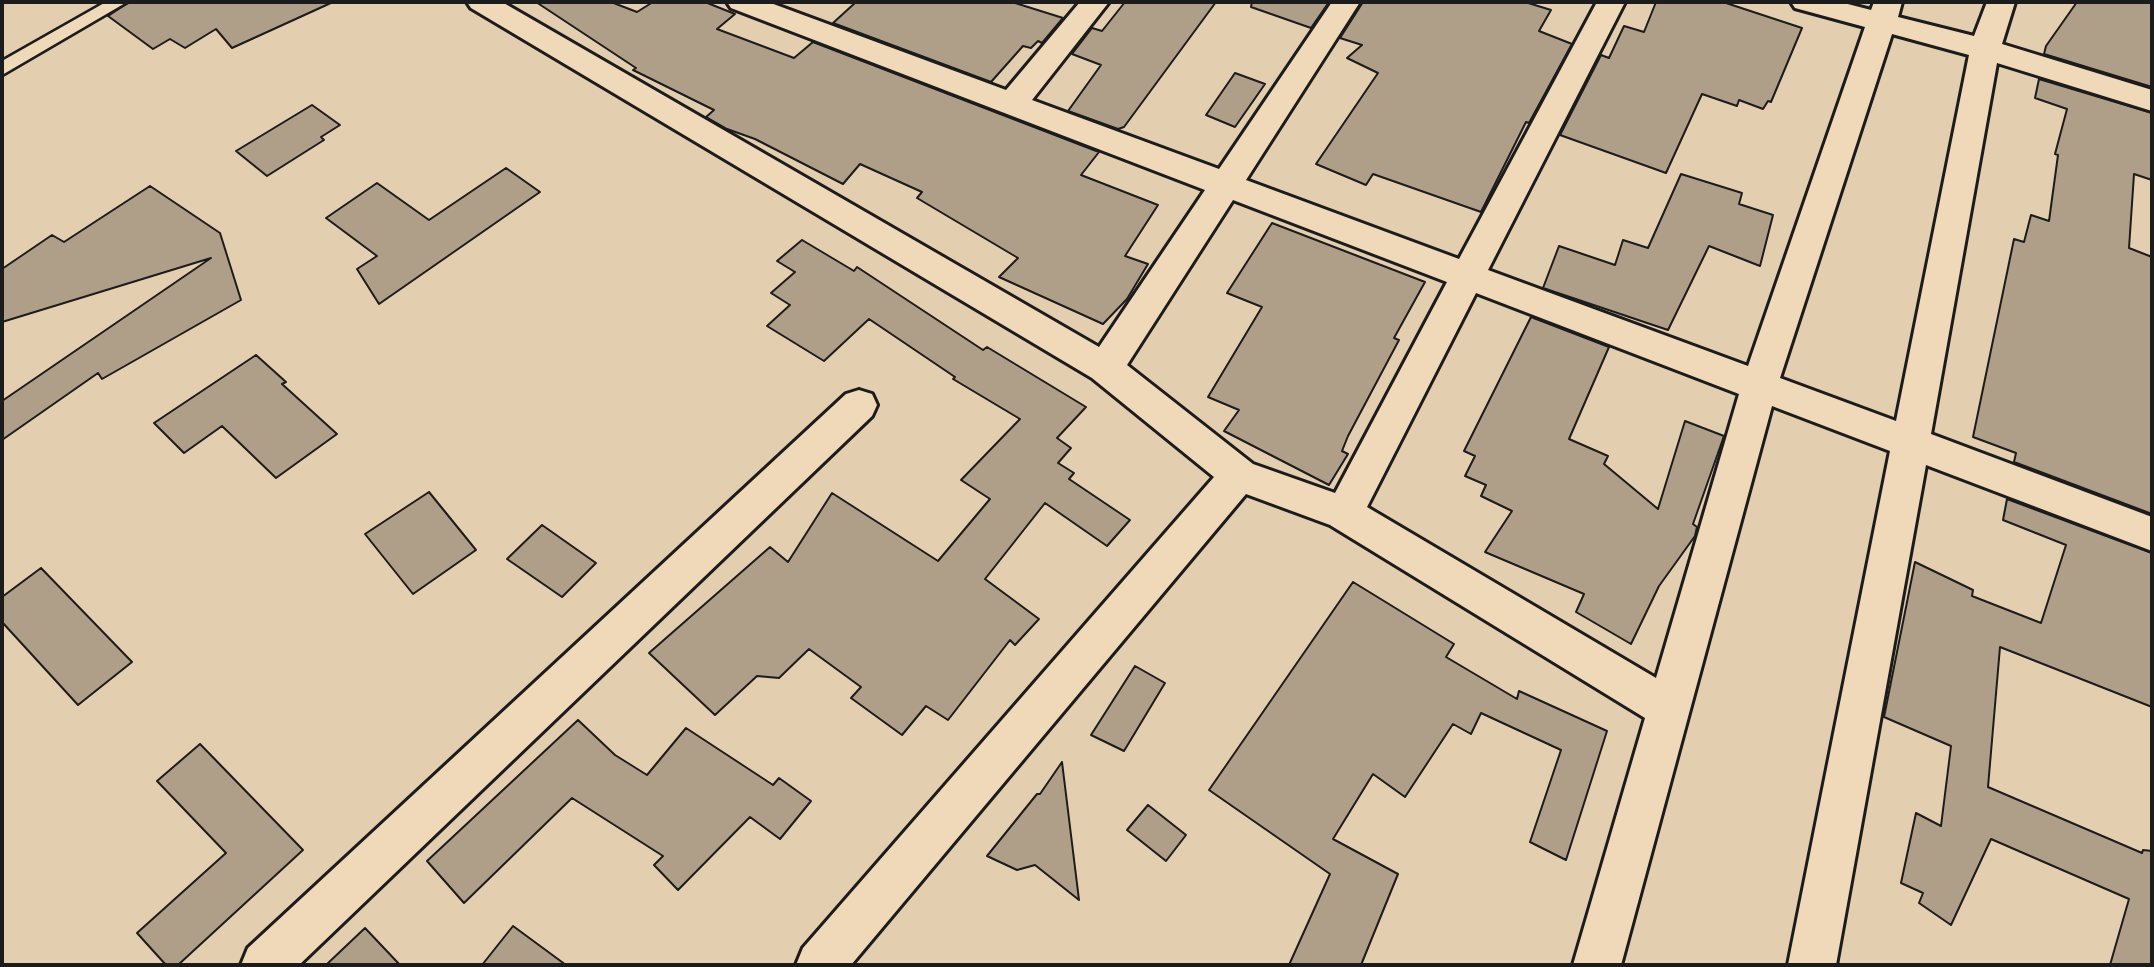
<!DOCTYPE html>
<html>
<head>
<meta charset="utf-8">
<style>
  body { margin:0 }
  #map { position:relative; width:2154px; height:967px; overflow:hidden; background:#e3ceb0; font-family:"Playpen Sans",sans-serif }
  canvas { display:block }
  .frame { position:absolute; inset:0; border:4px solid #1c1c1c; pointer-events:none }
</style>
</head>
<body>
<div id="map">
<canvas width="2154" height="967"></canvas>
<div class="frame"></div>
</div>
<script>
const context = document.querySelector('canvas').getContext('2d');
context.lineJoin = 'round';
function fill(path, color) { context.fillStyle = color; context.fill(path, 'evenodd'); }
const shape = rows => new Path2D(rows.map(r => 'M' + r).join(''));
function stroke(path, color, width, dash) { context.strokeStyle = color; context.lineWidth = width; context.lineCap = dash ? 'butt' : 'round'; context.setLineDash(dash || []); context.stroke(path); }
const building = shape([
  [129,2,333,2,232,48,216,29,185,48,170,39,153,49,108,16,129,2],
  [536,2,611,2,637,12,653,2,705,2,735,14,717,29,794,58,813,42,1099,152,1081,175,1158,205,1125,256,1148,264,1127,299,1103,324,999,277,1018,258,917,198,922,192,860,164,843,184,755,139,727,129,706,117,714,110,633,70,636,68,536,2],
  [856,2,1012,2,1063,18,1042,43,1038,41,1031,48,1023,46,991,82,833,23,856,2],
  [1125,2,1216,2,1124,127,1118,129,1068,111,1101,65,1072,54,1092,28,1102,31,1125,2],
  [1252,2,1329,2,1311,28,1251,7,1252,2],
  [1363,2,1525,2,1551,10,1539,31,1572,44,1529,123,1526,122,1481,212,1373,174,1366,185,1316,164,1378,73,1347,58,1362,45,1340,38,1363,2],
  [1656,2,1723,2,1802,28,1771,102,1768,101,1763,109,1739,100,1737,106,1702,94,1666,173,1560,135,1601,55,1609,58,1624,26,1644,32,1656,2],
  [2077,2,2152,2,2152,87,2044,54,2046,46,2077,2],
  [1235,73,1265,84,1235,127,1206,115,1235,73],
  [2039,79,2152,113,2152,180,2134,174,2129,248,2152,257,2152,514,2014,462,2016,453,1973,437,2014,239,2024,242,2031,215,2049,221,2058,155,2055,154,2067,109,2035,98,2039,79],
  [312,105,340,125,321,137,324,140,267,176,236,151,312,105],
  [506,168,540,192,379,304,357,269,377,256,326,218,377,183,429,220,506,168],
  [1681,174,1742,193,1739,204,1773,215,1760,266,1709,246,1668,330,1543,288,1559,246,1615,265,1623,240,1648,248,1681,174],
  [150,186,220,233,241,300,102,379,98,373,2,440,2,401,211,258,2,322,2,269,52,235,64,242,150,186],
  [1272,223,1425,282,1394,338,1399,340,1348,436,1342,451,1348,454,1329,485,1224,431,1239,410,1208,397,1262,307,1227,293,1272,223],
  [802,240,854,271,857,267,983,350,987,347,1086,407,1057,438,1071,448,1058,463,1074,473,1069,479,1130,520,1107,546,1045,503,985,579,1039,619,1015,645,1010,640,948,720,926,706,902,735,851,698,861,687,809,649,779,678,757,676,715,715,649,653,770,547,788,562,832,493,938,561,990,499,961,480,1020,419,953,379,955,377,869,319,824,361,767,326,790,305,771,293,795,272,777,261,802,240],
  [1531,317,1609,347,1569,439,1608,456,1604,464,1658,509,1685,421,1724,436,1693,524,1697,527,1695,536,1659,586,1631,644,1576,612,1584,594,1485,552,1512,511,1481,496,1486,485,1465,476,1475,456,1464,451,1531,317],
  [256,355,286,382,282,384,337,434,276,478,222,426,184,453,154,423,256,355],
  [429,492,476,550,413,594,365,534,429,492],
  [2007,499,2152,553,2152,707,2000,647,1988,787,2142,853,2143,850,2152,851,2152,965,2110,965,2129,899,1991,839,1951,925,1919,903,1923,893,1901,883,1916,813,1941,826,1951,746,1884,717,1915,562,1973,590,1972,596,2041,623,2066,545,2003,520,2007,499],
  [542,525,596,563,562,597,507,559,542,525],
  [41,568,132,662,78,705,2,622,2,597,41,568],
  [1353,582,1454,644,1446,657,1517,699,1519,691,1607,731,1566,860,1530,842,1561,750,1481,713,1471,734,1453,724,1405,797,1373,774,1333,839,1398,874,1361,965,1289,965,1330,874,1209,790,1353,582],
  [1135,666,1165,683,1124,751,1091,735,1135,666],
  [578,720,615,755,647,775,686,728,773,785,779,778,811,801,780,839,750,817,678,890,654,865,663,856,572,798,464,903,427,861,578,720],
  [200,744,303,850,178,965,166,965,137,933,226,853,157,781,200,744],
  [1062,762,1079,900,1035,865,1017,870,987,856,1037,794,1040,794,1062,762],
  [1148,805,1186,835,1166,861,1127,830,1148,805],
  [513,926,566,965,482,965,513,926],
  [365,928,400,965,326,965,365,928]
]);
fill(building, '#af9f89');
stroke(building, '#1c1c1c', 2);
const lane = shape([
  [106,2,127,2,2,75,2,61,106,2]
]);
const street = shape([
  [467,2,502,2,1099,347,1205,190,731,8,727,2,768,2,1006,90,1080,2,1109,2,1032,100,1219,169,1332,2,1360,2,1246,180,1459,259,1597,2,1625,2,1488,270,1748,366,1865,27,1795,8,1791,2,1840,2,1871,10,1874,2,1902,2,1898,17,1974,36,1987,2,2015,2,2002,44,2152,90,2152,111,1997,63,1931,434,2152,517,2152,551,1926,465,1836,965,1788,965,1890,451,1772,406,1621,965,1573,965,1645,718,1330,525,1246,494,851,965,796,965,803,948,1214,477,1092,378,471,8,467,2],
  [1892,34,1969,55,1896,421,1780,378,1892,34],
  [1233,200,1447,282,1335,493,1253,464,1127,365,1233,200],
  [1476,293,1739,394,1656,678,1367,507,1476,293],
  [859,390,872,394,877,405,872,416,299,965,241,965,248,948,846,394,859,390]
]);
stroke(lane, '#1c1c1c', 5);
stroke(street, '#1c1c1c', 6);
fill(lane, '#f0d9b9');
fill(street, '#f0d9b9');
</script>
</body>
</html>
